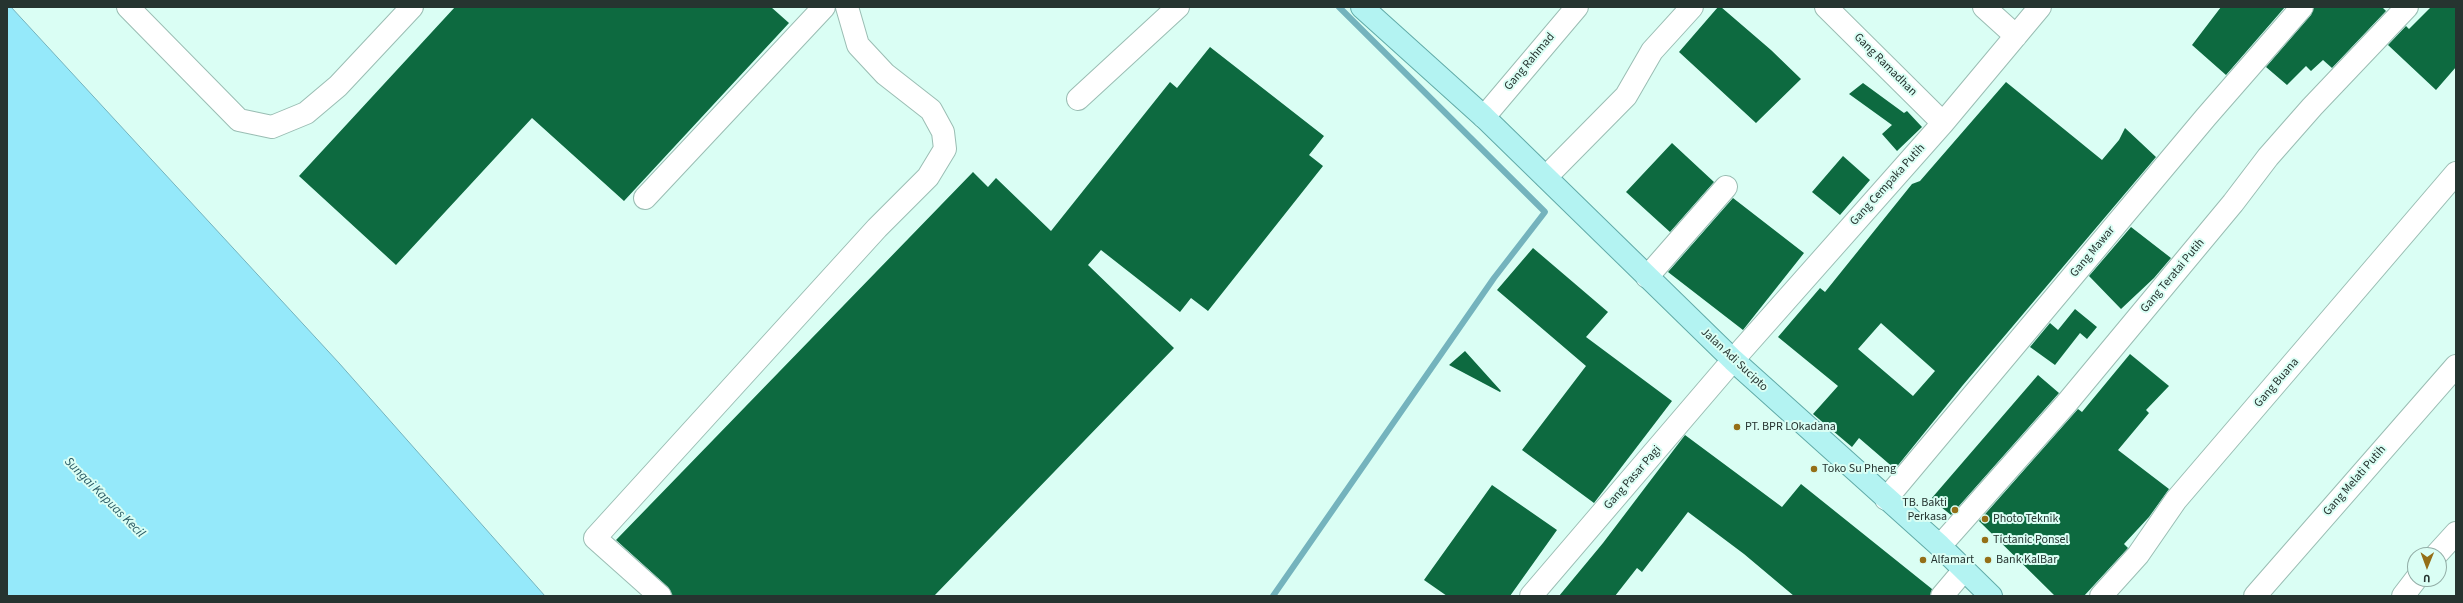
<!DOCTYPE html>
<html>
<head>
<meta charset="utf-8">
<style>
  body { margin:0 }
  #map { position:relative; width:2463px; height:603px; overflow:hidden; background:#dafef4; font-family:"Source Sans 3",sans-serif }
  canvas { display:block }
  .frame { position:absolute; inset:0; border:8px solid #263430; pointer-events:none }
  .north { position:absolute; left:2407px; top:547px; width:40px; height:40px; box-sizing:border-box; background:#dafef4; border:1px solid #92ada6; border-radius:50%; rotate:181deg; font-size:11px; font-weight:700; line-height:16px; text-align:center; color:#263430 }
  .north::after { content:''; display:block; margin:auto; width:14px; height:18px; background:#946f17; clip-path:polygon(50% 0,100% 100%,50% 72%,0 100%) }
</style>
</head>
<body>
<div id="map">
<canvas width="2463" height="603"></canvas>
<div class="frame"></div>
<div class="north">U</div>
</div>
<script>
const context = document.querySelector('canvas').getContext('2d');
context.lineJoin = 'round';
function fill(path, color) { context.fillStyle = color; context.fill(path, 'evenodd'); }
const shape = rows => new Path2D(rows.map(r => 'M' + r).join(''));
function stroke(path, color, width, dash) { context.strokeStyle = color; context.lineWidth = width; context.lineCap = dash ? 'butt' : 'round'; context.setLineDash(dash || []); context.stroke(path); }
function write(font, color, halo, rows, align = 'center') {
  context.font = font + ' "Source Sans 3",sans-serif'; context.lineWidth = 4; context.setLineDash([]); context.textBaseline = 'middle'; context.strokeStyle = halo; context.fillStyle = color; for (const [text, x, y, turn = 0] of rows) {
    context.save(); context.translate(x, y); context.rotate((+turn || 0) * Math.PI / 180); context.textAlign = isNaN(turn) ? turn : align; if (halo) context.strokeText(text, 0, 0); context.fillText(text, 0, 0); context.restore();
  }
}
const water = shape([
  [7,7,11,7,339,363,545,596,7,596,7,7]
]);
fill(water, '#95e9fa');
stroke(water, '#74b3bd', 1);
stroke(shape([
  [1273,596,1494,278,1545,212,1339,7]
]), '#74b3bd', 6);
fill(shape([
  [455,7,771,7,789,23,624,201,532,118,396,265,299,176],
  [1718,7,1721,7,1771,50,1801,79,1756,123,1679,52],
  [2221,7,2285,7,2226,75,2192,45],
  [2314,7,2382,7,2386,11,2332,68,2323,60,2311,71,2306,66,2287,85,2266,67,2311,15],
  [2431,7,2456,7,2456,67,2436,90,2388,45,2406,26,2409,29],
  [1210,47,1324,136,1309,155,1323,166,1208,311,1191,298,1180,312,1101,250,1088,265,1174,348,934,596,673,596,668,587,616,540,973,172,988,187,996,178,1051,231,1170,82,1177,88],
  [2006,82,2102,160,2119,140,2125,128,2156,157,1963,385,1895,469,1859,438,1852,447,1813,414,1838,386,1778,337,1820,288,1825,292,1912,184,1920,181],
  [1881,323,1935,371,1913,396,1858,349],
  [1863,83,1904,113,1907,111,1922,127,1897,151,1882,134,1892,125,1849,94],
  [1672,143,1714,182,1670,232,1626,192],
  [1843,156,1870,180,1840,215,1812,192],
  [1733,198,1804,253,1743,330,1668,272],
  [2131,227,2171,258,2154,278,2121,309,2089,276],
  [1533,248,1608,312,1586,337,1672,401,1594,503,1522,450,1586,366,1497,290],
  [2075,309,2097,327,2087,339,2080,333,2055,365,2030,347,2050,323,2058,330],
  [1465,351,1501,391,1500,392,1449,365],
  [2130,354,2169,386,2146,410,2149,413,2118,450,2169,489,2149,517,2124,544,2128,548,2084,596,2055,596,1979,521,2078,409,2082,412],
  [2038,375,2059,393,1951,515,1931,499],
  [1685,435,1782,507,1801,484,1932,589,1930,596,1794,596,1744,554,1688,512,1642,572,1637,568,1615,596,1559,596,1603,543],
  [1492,485,1557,530,1510,596,1447,596,1424,580]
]), '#0d6a40');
const minor = shape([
  [128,7,239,120,272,127,306,113,338,86,412,7],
  [1826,7,1943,123],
  [1984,7,2016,36],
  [1078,99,1178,7],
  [1484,117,1577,7],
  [1546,177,1626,96,1652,51,1692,7],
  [645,198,824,7],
  [1647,277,1726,187],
  [1886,499,2206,117,2302,7],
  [1940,546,2066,404,2233,203,2268,157,2312,107,2407,7],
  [2436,555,2456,533],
  [660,596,595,538,877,228,928,177,945,149,943,132,931,110,885,74,858,45,847,7],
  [1531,596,1733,360,1943,123,2040,7],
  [1942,596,1964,570],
  [2101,596,2138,555,2176,500,2456,173],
  [2255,596,2456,366],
  [2403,596,2416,579]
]);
const major = shape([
  [1362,7,1484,117,1733,360,1940,546,1991,596]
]);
stroke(minor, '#9abdb3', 24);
stroke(major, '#61aba8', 24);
stroke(minor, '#fff', 22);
stroke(major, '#b3f3f2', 22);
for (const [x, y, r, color] of [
  [1737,427,4,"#946f17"],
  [1814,469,4,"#946f17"],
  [1955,510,4,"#946f17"],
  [1985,519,4,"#946f17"],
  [1985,540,4,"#946f17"],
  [1923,560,4,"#946f17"],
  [1988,560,4,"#946f17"]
]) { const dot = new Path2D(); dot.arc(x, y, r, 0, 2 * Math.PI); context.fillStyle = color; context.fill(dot); stroke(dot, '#dafef4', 1.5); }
write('12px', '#263430', '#dafef4', [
  ["Gang Rahmad",1530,62,-50],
  ["Gang Ramadhan",1885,65,45],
  ["Gang Cempaka Putih",1888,185,-48],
  ["Gang Mawar",2093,252,-50],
  ["Gang Teratai Putih",2173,276,-50],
  ["Jalan Adi Sucipto",1734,360,43],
  ["Gang Buana",2277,383,-49],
  ["Gang Pasar Pagi",1633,478,-49],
  ["Gang Melati Putih",2355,481,-49]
]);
write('12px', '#263430', '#dafef4', [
  ["PT. BPR LOkadana",1745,427],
  ["Toko Su Pheng",1822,469],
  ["TB. Bakti",1947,503,"right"],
  ["Perkasa",1947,517,"right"],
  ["Photo Teknik",1993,519],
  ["Tictanic Ponsel",1993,540],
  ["Alfamart",1931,560],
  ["Bank KalBar",1996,560]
], 'left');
write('italic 13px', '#2b5b65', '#dafef4', [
  ["Sungai Kapuas Kecil",104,498,45]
]);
</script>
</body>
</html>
